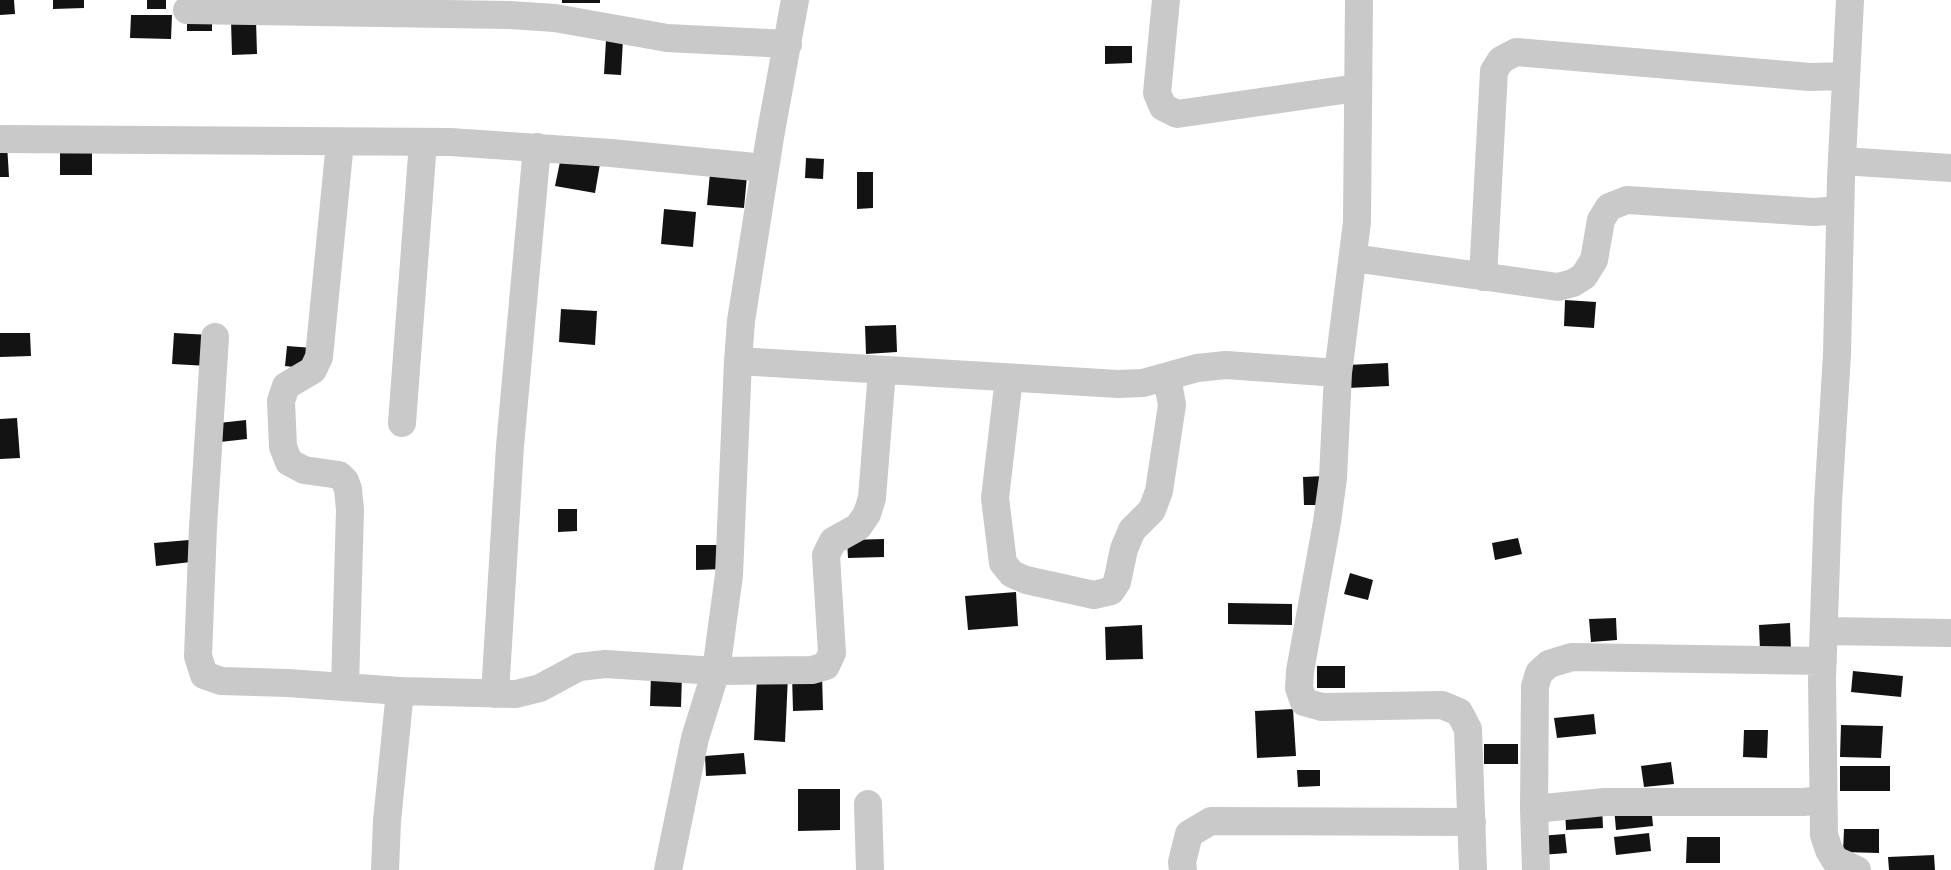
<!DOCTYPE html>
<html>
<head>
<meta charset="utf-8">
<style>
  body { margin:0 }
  canvas { display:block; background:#fff }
</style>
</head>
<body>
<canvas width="1951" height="870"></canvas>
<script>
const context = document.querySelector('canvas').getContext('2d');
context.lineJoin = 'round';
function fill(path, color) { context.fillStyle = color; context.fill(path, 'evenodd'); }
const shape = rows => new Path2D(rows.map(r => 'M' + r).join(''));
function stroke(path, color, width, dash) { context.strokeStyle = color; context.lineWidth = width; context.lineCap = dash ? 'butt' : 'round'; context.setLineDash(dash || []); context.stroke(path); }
fill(shape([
  [0,0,14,0,15,14,0,15],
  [53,0,84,0,84,8,53,9],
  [147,0,166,0,166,9,147,9],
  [562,0,600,0,600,3,562,3],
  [187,14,212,14,212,31,187,31],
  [131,15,172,15,171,39,130,38],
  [256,20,257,54,232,55,231,21],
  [606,40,623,40,621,75,604,74],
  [1105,46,1132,46,1132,63,1105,64],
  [0,144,7,144,9,177,0,177],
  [60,149,92,150,92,175,60,175],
  [561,157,600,164,595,193,555,186],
  [806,158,824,159,823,179,805,178],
  [857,172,873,172,873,208,857,209],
  [710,173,747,176,744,208,707,205],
  [664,209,696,212,693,247,661,244],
  [1565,300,1596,302,1594,328,1564,326],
  [561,309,597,311,595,345,559,342],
  [896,325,897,352,866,354,865,326],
  [0,333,30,333,31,356,0,357],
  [174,333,210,335,208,366,172,364],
  [287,346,313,348,311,369,285,366],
  [1388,363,1389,386,1348,388,1348,365],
  [17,418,20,458,0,459,0,419],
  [246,420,247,439,220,442,219,423],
  [1324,476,1325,505,1304,505,1303,477],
  [558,509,577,509,577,531,558,532],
  [1518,538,1522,554,1495,560,1492,543],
  [884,539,884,557,848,558,847,540],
  [189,540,191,562,156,566,154,543],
  [696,545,723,545,723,569,696,570],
  [1350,573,1373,580,1368,600,1344,594],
  [1016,592,1018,626,968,630,965,596],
  [1228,603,1292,604,1292,625,1228,624],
  [1616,618,1617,640,1591,642,1589,619],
  [1790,623,1791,650,1760,651,1759,625],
  [1142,625,1143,659,1106,660,1105,627],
  [1317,666,1345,666,1345,688,1317,688],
  [1853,671,1903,676,1901,697,1851,692],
  [822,674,823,710,793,711,792,675],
  [651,675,682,675,681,707,650,706],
  [757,675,788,676,785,742,754,740],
  [1293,709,1296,756,1257,758,1255,711],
  [1594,714,1596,734,1557,738,1554,718],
  [1841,725,1883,726,1881,758,1840,757],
  [1744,730,1768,730,1767,758,1743,757],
  [1484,744,1518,744,1518,764,1484,764],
  [744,753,746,774,706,776,705,756],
  [1671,762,1674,784,1644,787,1641,766],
  [1840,766,1890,766,1890,791,1840,791],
  [1297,770,1320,770,1320,786,1298,787],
  [798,789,840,789,840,830,798,831],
  [1651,804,1653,826,1616,830,1614,807],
  [1602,806,1603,828,1566,830,1565,808],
  [1844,829,1879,829,1879,853,1843,852],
  [1649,833,1651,851,1616,855,1614,837],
  [1565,834,1567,853,1541,855,1539,836],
  [1687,837,1720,837,1720,863,1686,863],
  [1934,855,1935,870,1889,870,1888,857]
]), '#131313');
stroke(shape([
  [1166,0,1157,93,1163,107,1177,114,1357,88],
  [1359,0,1357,222,1338,373,1333,478,1327,522,1300,671,1299,688,1304,702,1322,707,1442,705,1459,712,1468,729,1473,870],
  [1850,0,1841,179,1837,354,1828,503,1822,679,1824,835,1829,850,1835,860,1857,870],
  [187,10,510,15,555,18,667,38,788,44],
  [0,139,450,142,611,153,765,168],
  [340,142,319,357,313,370,286,386,281,401,283,447,289,462,304,470,339,475,345,481,348,489,350,510,345,686],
  [1842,161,1951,168],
  [1353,258,1558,287,1573,283,1584,276,1594,260,1601,220,1609,207,1627,200,1814,212,1840,210],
  [1483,277,1494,71,1501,60,1516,52,1810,77,1846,76],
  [215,337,203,527,198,656,204,675,221,681,288,683,400,691,516,694,540,688,579,667,605,664,716,671,812,670,826,666,832,653,826,555,833,541,858,527,867,514,872,498,882,371],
  [738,361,1118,384,1143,383,1197,368,1226,365,1338,373],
  [1009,378,995,498,1003,563,1012,574,1026,580,1094,595,1111,591,1117,582,1124,549,1132,530,1152,510,1159,491,1172,405,1167,377],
  [402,423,423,142],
  [1824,631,1951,633],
  [1823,661,1572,657,1549,664,1539,673,1535,686,1534,809,1605,802,1803,802,1823,800],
  [495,694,510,446,537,147],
  [868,804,870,870],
  [1534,809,1536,870],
  [385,870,387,821,400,691],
  [668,870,695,738,716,671,729,575,738,361,741,321,770,137,795,0],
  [1183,870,1182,862,1189,834,1211,821,1472,822]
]), '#c9c9c9', 28);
</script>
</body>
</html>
